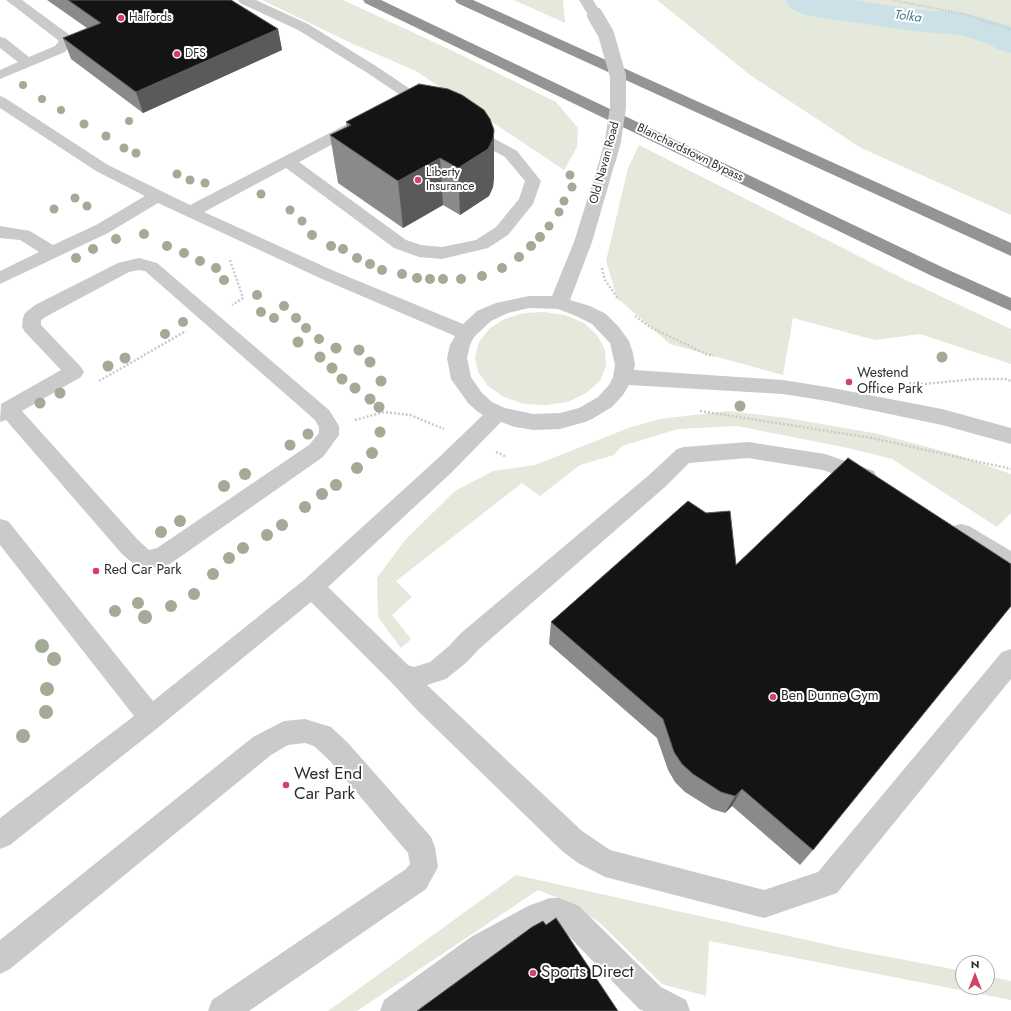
<!DOCTYPE html>
<html>
<head>
<meta charset="utf-8">
<style>
  body { margin:0 }
  #map { position:relative; width:1011px; height:1011px; overflow:hidden; background:#fff; font-family:Jost,sans-serif }
  canvas { display:block }
  .north { position:absolute; left:955px; top:955px; width:40px; height:40px; box-sizing:border-box; background:#fff; border:1px solid #ababab; border-radius:50%; rotate:0deg; font-size:11px; font-weight:700; line-height:16px; text-align:center; color:#2d2d2d }
  .north::after { content:''; display:block; margin:auto; width:14px; height:18px; background:#d14364; clip-path:polygon(50% 0,100% 100%,50% 72%,0 100%) }
</style>
</head>
<body>
<div id="map">
<canvas width="1011" height="1011"></canvas>
<div class="north">N</div>
</div>
<script>
const context = document.querySelector('canvas').getContext('2d');
context.lineJoin = 'round';
function fill(path, color) { context.fillStyle = color; context.fill(path, 'evenodd'); }
const shape = rows => new Path2D(rows.map(r => 'M' + r).join(''));
function stroke(path, color, width, dash) { context.strokeStyle = color; context.lineWidth = width; context.lineCap = dash ? 'butt' : 'round'; context.setLineDash(dash || []); context.stroke(path); }
function write(font, color, halo, rows, align = 'center') {
  context.font = font + ' Jost,sans-serif'; context.lineWidth = 4; context.setLineDash([]); context.textBaseline = 'middle'; context.strokeStyle = halo; context.fillStyle = color; for (const [text, x, y, turn = 0] of rows) {
    context.save(); context.translate(x, y); context.rotate((+turn || 0) * Math.PI / 180); context.textAlign = isNaN(turn) ? turn : align; if (halo) context.strokeText(text, 0, 0); context.fillText(text, 0, 0); context.restore();
  }
}
fill(shape([
  [262,0,343,0,453,51,556,102,578,128,577,147,564,170,416,71,351,43],
  [514,0,563,0,565,23],
  [657,0,1011,0,1011,215,861,148,750,75],
  [639,145,906,280,1011,329,1011,364,920,334,875,340,793,318,783,375,670,344,617,298,606,261,628,168],
  [544,312,565,315,584,323,597,335,605,350,606,366,600,381,586,393,568,402,546,405,524,404,504,397,488,386,478,372,475,357,479,342,489,329,504,319,524,313],
  [728,411,787,418,879,434,957,455,1011,474,1011,513,997,527,892,459,848,448,737,426,678,429,622,446,614,455,580,465,540,496,522,483,396,581,412,597,392,615,411,639,401,648,378,617,377,578,405,540,455,491,493,471,535,465,631,427,660,419],
  [516,875,847,949,963,971,963,987,987,987,987,976,1011,981,1011,1000,709,941,706,996,662,984,600,923,573,904,538,890,357,1011,328,1011]
]), '#e5e9dc');
fill(shape([
  [785,0,852,0,914,9,964,13,1011,26,1011,53,997,49,989,44,960,35,914,31,816,17,803,14,790,8,785,0]
]), '#cbe1e7');
stroke(shape([
  [892,0,964,14,1011,30]
]), '#cacaca', 2, [1.5, 1.5]);
stroke(shape([
  [230,260,243,298,232,305],
  [602,268,605,280,619,300],
  [635,316,650,327,706,354,714,356],
  [99,381,186,331],
  [909,383,924,384,975,379,1005,379,1011,381],
  [700,411,872,438,1011,469],
  [355,420,384,412,410,415,444,429],
  [496,452,507,457]
]), '#cacaca', 2.5, [2, 2]);
fill(shape([
  [6,0,22,0,71,36,73,41,65,52,0,79,0,70,18,62,0,48,0,37,5,38,29,57,55,46,59,41,6,0],
  [238,0,256,0,308,24,376,66,434,105,437,108,434,111,429,113,424,111,366,72,298,30,240,3,238,0],
  [579,0,593,0,602,15,600,18,595,19,590,18,579,0],
  [0,96,5,98,108,165,190,205,351,122,357,120,363,122,365,125,363,128,299,162,406,240,421,245,442,247,476,240,496,227,519,199,525,181,505,157,461,133,459,130,461,127,467,125,473,127,517,151,541,181,533,204,508,235,488,248,442,259,419,257,394,248,286,168,204,212,334,271,463,324,477,311,496,303,529,296,552,296,574,242,600,159,602,156,608,154,614,156,616,159,592,242,570,300,590,306,606,314,618,326,629,341,633,353,635,365,634,370,783,380,827,387,942,409,1011,428,1011,444,942,425,827,401,783,394,629,385,623,395,612,407,592,419,585,422,560,429,533,430,515,427,501,422,451,473,328,587,408,665,414,667,430,662,449,646,461,633,649,475,677,449,684,447,748,442,825,454,874,471,877,477,874,483,866,486,823,470,748,458,689,463,665,487,479,649,467,662,446,679,427,685,582,831,610,850,764,890,818,872,1002,652,1011,649,1011,679,837,893,764,918,605,877,578,863,562,851,418,711,392,683,311,602,160,726,10,845,0,849,0,818,134,716,0,545,0,519,8,521,153,701,304,580,435,461,483,415,478,412,468,403,451,379,447,358,450,345,455,336,322,279,158,203,108,233,0,284,0,271,39,252,20,240,0,238,0,226,30,231,53,245,96,225,145,196,96,171,0,108,0,96],
  [529,308,558,309,576,316,592,324,610,343,615,365,613,377,609,385,598,397,579,408,560,413,533,414,505,408,492,402,482,393,471,377,467,358,470,345,474,337,491,321,508,313,529,308],
  [139,258,157,263,329,410,339,426,339,435,323,457,170,564,145,570,137,567,122,554,6,420,0,422,1,404,61,370,25,332,22,327,23,318,25,313,35,305,118,263,139,258],
  [139,270,145,271,315,420,319,427,319,433,309,445,157,548,149,550,138,540,22,411,81,377,84,372,81,367,41,325,41,320,49,315,129,272,139,270],
  [961,524,969,526,1011,551,1011,572,1003,569,953,540,950,533,953,526,961,524],
  [305,719,331,727,348,743,431,837,435,847,438,867,426,889,249,1011,208,1011,212,1000,406,869,410,864,408,853,330,761,314,746,305,743,288,745,271,755,10,969,0,974,0,940,253,737,284,721,305,719],
  [550,898,559,898,579,906,661,987,686,1000,690,1011,644,1011,639,1009,559,926,544,928,491,957,420,1011,380,1011,384,1000,471,937,528,906,550,898]
]), '#cacaca');
fill(shape([
  [363,0,381,0,944,268,1011,298,1011,311,932,276,365,3,363,0],
  [455,0,473,0,1011,243,1011,256,457,3,455,0]
]), '#949494');
stroke(shape([
  [595,15,606,34,618,76,618,107,613,141,608,159]
]), '#cacaca', 16);
context.fillStyle = '#a3aa96';
for (const [x, y, r] of [
  [23,85,4],
  [42,99,4],
  [61,110,4],
  [129,121,4],
  [84,124,4.5],
  [106,136,4.5],
  [124,148,4.5],
  [136,153,4.5],
  [177,174,4.5],
  [570,175,4.5],
  [190,180,4.5],
  [205,183,4.5],
  [572,187,4.5],
  [261,194,4.5],
  [75,198,4.5],
  [564,201,4.5],
  [87,206,4.5],
  [54,209,4.5],
  [290,210,4.5],
  [559,212,4.5],
  [302,221,4.5],
  [549,226,4.5],
  [144,234,5],
  [312,235,5],
  [540,237,5],
  [116,239,5],
  [167,246,5],
  [331,246,5],
  [531,246,5],
  [93,249,5],
  [343,249,5],
  [184,253,5],
  [519,257,5],
  [76,258,5],
  [357,258,5],
  [200,261,5],
  [370,264,5],
  [216,268,5],
  [502,268,5],
  [382,270,5],
  [402,274,5],
  [482,276,5],
  [417,278,5],
  [430,279,5],
  [443,279,5],
  [461,279,5],
  [224,280,5],
  [257,295,5],
  [284,306,5],
  [261,312,5],
  [274,318,5],
  [296,318,5],
  [183,322,5],
  [306,328,5],
  [165,334,5],
  [319,339,5],
  [298,342,5.5],
  [336,348,5.5],
  [359,350,5.5],
  [320,357,5.5],
  [942,357,5.5],
  [125,358,5.5],
  [370,362,5.5],
  [108,366,5.5],
  [332,368,5.5],
  [342,379,5.5],
  [381,381,5.5],
  [355,388,5.5],
  [60,393,5.5],
  [370,399,5.5],
  [40,403,5.5],
  [740,406,5.5],
  [379,407,5.5],
  [380,432,5.5],
  [308,434,5.5],
  [290,445,5.5],
  [372,453,6],
  [357,468,6],
  [245,474,6],
  [336,485,6],
  [224,486,6],
  [322,494,6],
  [305,507,6],
  [180,521,6],
  [282,525,6],
  [161,532,6],
  [267,535,6],
  [243,548,6],
  [229,558,6],
  [213,574,6],
  [194,594,6],
  [138,603,6],
  [171,606,6],
  [115,611,6],
  [145,617,7],
  [42,646,7],
  [54,659,7],
  [47,689,7],
  [46,712,7],
  [23,736,7]
]) { context.beginPath(); context.arc(x, y, r, 0, 2 * Math.PI); context.fill(); }
fill(shape([
  [47,0,231,0,278,29,282,50,143,113,71,59,63,38,87,28],
  [346,122,494,178,493,187,489,196,460,215,443,205,403,228,338,183,330,135,347,127],
  [736,565,813,850,800,865,732,806,725,813,712,809,685,792,675,782,668,770,657,738,549,644,551,622]
]), '#8a8a8a');
fill(shape([
  [278,29,282,50,143,113,136,92],
  [494,130,494,178,493,187,489,196,460,215,458,168],
  [440,158,443,205,403,228,398,181],
  [742,789,732,806,725,813,735,796]
]), '#5a5a5a');
const building = shape([
  [68,0,231,0,278,29,136,92,63,38,101,23,68,0],
  [419,84,448,89,462,95,484,110,490,119,494,130,493,139,488,149,458,168,440,158,398,181,330,135,351,125,346,122,419,84],
  [848,458,1011,564,1011,606,813,850,742,789,735,796,721,792,693,774,682,764,674,752,663,719,551,622,688,501,706,513,730,511,736,565,848,458],
  [556,918,618,1011,417,1011,532,927,543,921,546,925,556,918]
]);
fill(building, '#141414');
stroke(building, '#5a5a5a', 1);
for (const [x, y, r, color] of [
  [121,18,4,"#d14364"],
  [177,54,4,"#d14364"],
  [418,180,4,"#d14364"],
  [849,382,4,"#d14364"],
  [96,571,4,"#d14364"],
  [773,697,4,"#d14364"],
  [286,785,4,"#d14364"],
  [533,973,4,"#d14364"]
]) { const dot = new Path2D(); dot.arc(x, y, r, 0, 2 * Math.PI); context.fillStyle = color; context.fill(dot); stroke(dot, '#fff', 1.5); }
write('12px', '#2d2d2d', '#fff', [
  ["Halfords",129,18],
  ["DFS",185,54],
  ["Liberty",426,173],
  ["Insurance",426,187]
], 'left');
write('12px', '#2d2d2d', '#fff', [
  ["Blanchardstown Bypass",690,153,26],
  ["Old Navan Road",605,163,-75]
]);
write('italic 13px', '#457786', '#fff', [
  ["Tolka",908,17,7]
]);
write('14px', '#2d2d2d', '#fff', [
  ["Westend",857,374],
  ["Office Park",857,390],
  ["Red Car Park",104,571],
  ["Ben Dunne Gym",781,697]
], 'left');
write('17px', '#2d2d2d', '#fff', [
  ["West End",294,775],
  ["Car Park",294,795],
  ["Sports Direct",541,973]
], 'left');
</script>
</body>
</html>
